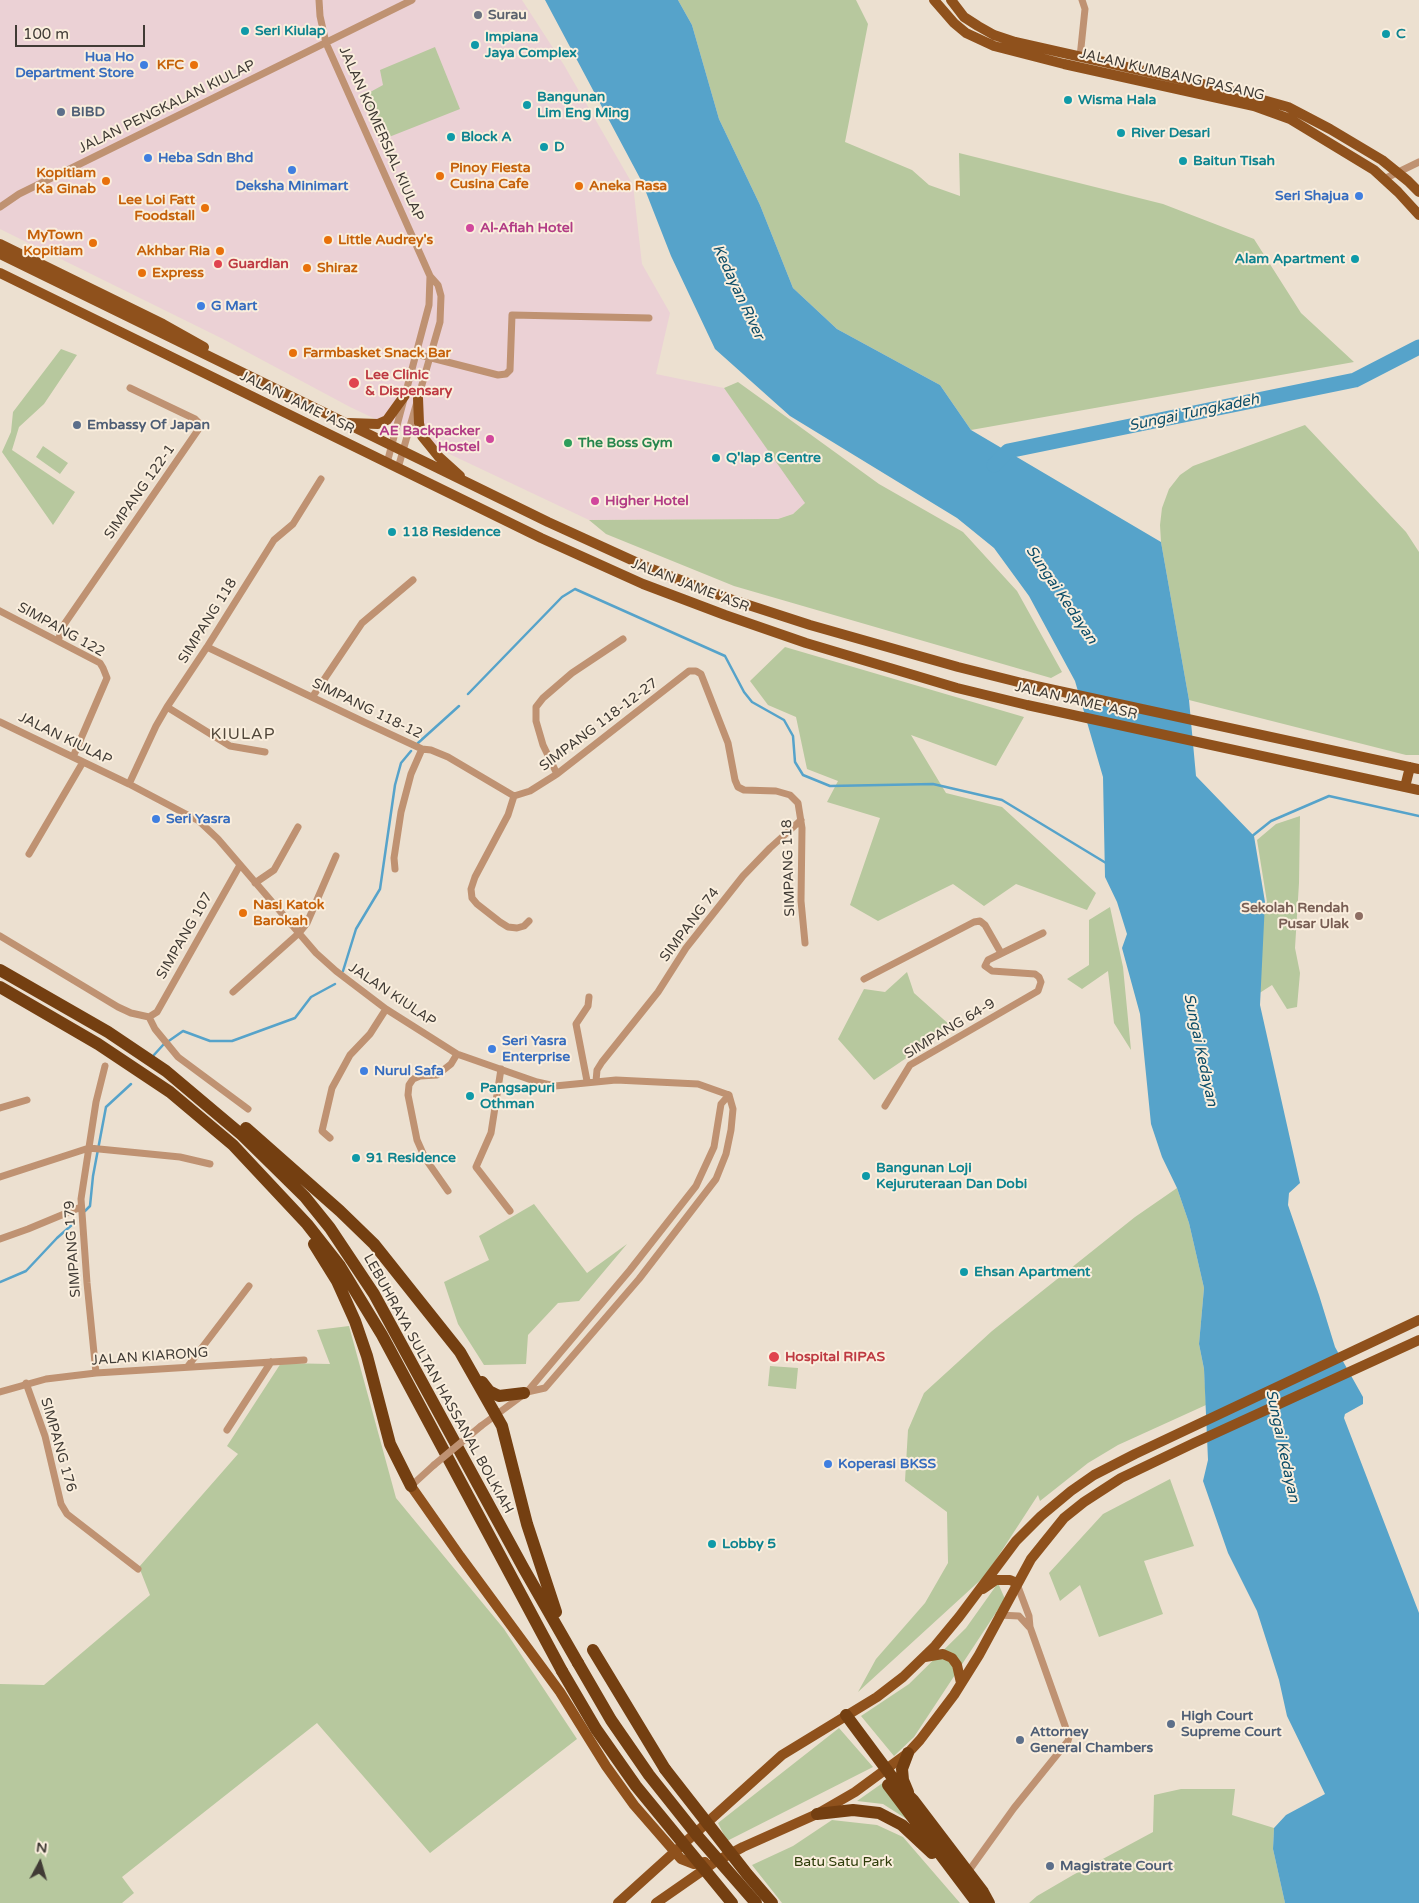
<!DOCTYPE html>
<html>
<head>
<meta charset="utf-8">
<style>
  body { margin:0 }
  #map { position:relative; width:1419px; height:1903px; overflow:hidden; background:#ece0d0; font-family:"Varela Round",sans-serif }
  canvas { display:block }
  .north { position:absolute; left:15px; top:1838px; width:50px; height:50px; -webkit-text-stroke:4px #faeedd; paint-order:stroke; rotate:6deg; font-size:14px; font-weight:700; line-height:20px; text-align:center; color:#403b35 }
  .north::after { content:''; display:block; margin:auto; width:18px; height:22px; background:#403b35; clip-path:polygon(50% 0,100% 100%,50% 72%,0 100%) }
  .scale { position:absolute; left:15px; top:25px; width:130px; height:22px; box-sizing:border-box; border:2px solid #403b35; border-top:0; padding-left:6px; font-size:15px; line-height:18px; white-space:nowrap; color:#403b35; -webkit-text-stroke:4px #faeedd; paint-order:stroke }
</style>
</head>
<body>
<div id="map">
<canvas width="1419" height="1903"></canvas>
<div class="north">N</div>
<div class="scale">100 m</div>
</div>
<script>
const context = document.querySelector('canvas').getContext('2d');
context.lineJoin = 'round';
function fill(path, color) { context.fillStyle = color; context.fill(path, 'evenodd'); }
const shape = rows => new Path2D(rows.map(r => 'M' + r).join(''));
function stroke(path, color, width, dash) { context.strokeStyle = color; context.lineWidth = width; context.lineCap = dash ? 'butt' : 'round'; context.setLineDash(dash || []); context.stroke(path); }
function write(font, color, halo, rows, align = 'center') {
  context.font = font + ' "Varela Round",sans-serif'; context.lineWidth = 4; context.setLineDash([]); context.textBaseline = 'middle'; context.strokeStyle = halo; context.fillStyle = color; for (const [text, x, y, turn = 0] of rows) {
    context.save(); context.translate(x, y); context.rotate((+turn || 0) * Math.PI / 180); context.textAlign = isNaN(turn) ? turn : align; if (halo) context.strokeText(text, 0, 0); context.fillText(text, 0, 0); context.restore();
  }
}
fill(shape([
  [0,0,522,0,564,65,633,185,642,264,670,313,656,374,724,388,806,502,793,514,778,519,589,520,350,407,223,339,0,229]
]), '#ebd1d5');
fill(shape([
  [678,0,856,0,868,24,845,142,912,170,929,185,960,196,959,153,1163,204,1254,239,1301,313,1354,362,971,430,940,385,837,329,793,288,760,205,719,119,692,25],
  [435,47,460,109,389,137,363,96,383,85,380,70],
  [61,349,77,355,44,404,19,427,12,450,75,492,53,525,2,452,11,432,13,412],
  [738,382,879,484,963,532,1017,591,1062,672,1051,678,734,586,606,534,589,520,778,519,793,514,805,503,724,388],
  [1305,425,1406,532,1419,552,1419,755,1406,755,1189,700,1161,542,1160,525,1162,508,1169,489,1180,475,1193,466],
  [43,446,68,463,60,474,36,457],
  [785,647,1024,717,996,766,911,735,946,793,1002,807,1096,893,1087,910,1016,884,984,906,953,884,878,921,850,905,880,818,827,802,838,781,807,769,796,717,768,705,750,681],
  [1300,816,1299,883,1295,948,1300,973,1297,1007,1287,1009,1272,985,1258,994,1257,935,1267,902,1257,840,1276,824],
  [1110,907,1123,967,1131,1050,1114,1023,1108,971,1082,989,1067,979,1089,965,1089,920],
  [907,972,914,993,952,1027,874,1080,838,1039,864,989,885,992],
  [1177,1188,1189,1223,1204,1288,1199,1344,1204,1369,1206,1405,1118,1445,1088,1463,1040,1501,1038,1495,986,1575,858,1692,876,1659,925,1603,948,1563,947,1512,905,1481,908,1430,924,1393,992,1331,1135,1217],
  [534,1204,587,1273,627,1244,579,1301,558,1303,528,1335,526,1364,484,1365,458,1324,444,1282,489,1260,479,1236],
  [349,1326,396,1498,504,1629,577,1739,430,1853,317,1723,122,1877,134,1893,122,1903,0,1903,0,1684,44,1685,150,1595,139,1567,238,1454,227,1446,281,1363,330,1364,317,1330],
  [770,1366,798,1368,796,1389,768,1386],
  [1170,1479,1194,1546,1144,1561,1163,1614,1099,1637,1080,1585,1060,1601,1049,1573,1103,1514],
  [998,1583,1005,1599,914,1737,894,1756,861,1716,909,1684,966,1628],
  [839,1728,873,1767,727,1841,718,1823],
  [884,1782,916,1825,883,1804,857,1801],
  [1181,1789,1235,1789,1232,1815,1274,1828,1273,1849,1285,1903,1029,1903,1037,1896,1073,1875,1153,1832,1154,1795],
  [832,1820,877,1825,903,1837,960,1903,782,1903,752,1865,793,1846]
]), '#b7c89e');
fill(shape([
  [545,0,678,0,692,25,719,119,760,205,793,288,837,329,940,385,971,430,1161,542,1189,700,1196,776,1254,836,1265,902,1260,1005,1300,1183,1289,1193,1288,1205,1319,1295,1335,1347,1363,1397,1363,1404,1345,1414,1344,1418,1419,1613,1419,1903,1285,1903,1273,1849,1274,1828,1286,1815,1325,1794,1287,1716,1279,1680,1257,1611,1228,1553,1203,1481,1208,1460,1204,1369,1199,1344,1204,1288,1189,1223,1177,1188,1162,1157,1151,1124,1140,1014,1122,948,1127,934,1117,902,1105,877,1103,777,1075,681,1029,596,994,548,957,518,790,416,715,349,671,256,642,182]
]), '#56a3ca');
stroke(shape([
  [468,694,562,597,575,589,725,656,744,692,752,702,784,720,793,736,795,762,803,775,830,786,933,784,1002,800,1106,863],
  [418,743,459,706],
  [1251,837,1271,821,1329,796,1419,816],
  [343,971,356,929,380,889,395,785,401,763,411,751],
  [153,1056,163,1045,183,1031,210,1041,232,1041,295,1018,311,997,335,984],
  [85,1211,90,1206,93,1176,106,1107,131,1084],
  [0,1282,26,1271,57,1238,74,1223]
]), '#56a3ca', 2.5);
stroke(shape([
  [994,465,1008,451,1355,380,1419,347]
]), '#56a3ca', 15);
stroke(shape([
  [319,0,320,16,326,43,430,276,438,285,441,296,440,322,398,468],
  [1080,57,1085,9,1082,0],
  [1384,179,1419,162],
  [0,207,19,194,412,0],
  [416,354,498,375,506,374,510,370,512,315,649,318],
  [387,463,429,305,430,276],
  [0,611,100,663,103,668,107,678,73,757],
  [58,641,63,626,198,430,200,424,195,419,130,388],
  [207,647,366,723,422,749,431,750,448,757,514,796],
  [313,696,362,623,413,580],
  [167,707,230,746,265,752],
  [0,722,129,784,199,821,218,839,316,953,336,971,386,1009,457,1054,537,1082,555,1086,616,1080,698,1084,729,1095],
  [557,774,543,745,536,721,536,707,543,698,572,673,623,639],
  [129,784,156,726,167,707,207,647,274,540,293,524,321,479],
  [514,796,530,791,557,774,689,671,696,671,701,674,728,743,735,780,738,787,744,790,776,791,790,795,798,803,802,828,801,901,805,943],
  [514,796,508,815,475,877,471,889,472,898,477,904,500,922,508,927,517,928,524,926,529,921],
  [29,854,83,762],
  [395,869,394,858,401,812,411,774,422,749],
  [255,883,274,870,298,827],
  [0,936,118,1007,131,1013,149,1017,157,1012,240,865],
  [864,979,974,922,980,921,985,925,1001,953],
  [233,992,299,933,307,923,336,856],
  [149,1017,155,1029,178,1057,248,1109],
  [501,1069,491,1133,476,1167,510,1211],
  [587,1081,576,1024,588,1006,589,997],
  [596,1081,597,1070,602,1062,658,992,686,948,743,876,770,848,801,820],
  [885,1106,910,1065,1038,991,1041,982,1039,977,1035,974,992,971,985,966,988,960,1043,933],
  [0,1108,27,1100],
  [330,1138,322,1131,332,1088,350,1055,370,1034,386,1009],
  [0,1177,89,1148,180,1157,210,1164],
  [448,1191,425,1158,417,1140,408,1095,409,1085,413,1079,420,1076,437,1075,451,1064,457,1054],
  [0,1239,28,1229,81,1207],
  [188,1366,249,1286],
  [96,1373,87,1283,81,1199,96,1102,105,1066],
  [26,1383,45,1436,61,1504,67,1514,138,1569],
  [0,1392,46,1379,96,1373,304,1360],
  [527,1392,545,1388,639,1279,716,1179,726,1154,731,1130,733,1109,729,1095],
  [481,1426,527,1392,630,1270,696,1186,714,1147,721,1104,729,1095],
  [227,1430,271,1362],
  [411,1486,434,1465],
  [999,1615,1019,1616,1029,1627],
  [968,1872,1014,1808,1068,1741,1069,1737,1030,1627,1029,1616,1017,1584]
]), '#bf9272', 7);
stroke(shape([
  [934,0,954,23,966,33,994,46,1064,64,1254,106,1290,119,1374,170,1398,192,1419,215],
  [951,0,964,17,978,26,994,35,1015,42,1224,89,1288,107,1330,129,1382,160,1408,181,1419,192],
  [0,244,163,324,204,347],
  [0,254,548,522,649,568,730,599,810,625,958,667,1022,683,1419,769],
  [0,273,541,538,643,584,725,615,806,643,957,688,1027,705,1419,790],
  [418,398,419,423,422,436,439,457,460,476],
  [349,423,378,424,387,420,405,395],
  [1405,787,1410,767],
  [411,1486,460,1556,560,1692,606,1766,634,1805,681,1859,694,1864,705,1862],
  [983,1589,996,1580,1010,1580,1017,1583],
  [925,1657,943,1654,952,1658,957,1665,961,1683],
  [618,1903,782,1755,877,1697,903,1677,935,1646,959,1617,1016,1541,1041,1516,1071,1491,1094,1475,1135,1454,1419,1320],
  [656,1903,715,1862,743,1847,817,1814,855,1792,908,1753,920,1740,954,1695,979,1655,1031,1559,1064,1518,1084,1502,1121,1478,1194,1443,1419,1340]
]), '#8f511c', 10);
stroke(shape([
  [0,970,108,1032,166,1071,242,1135,305,1197,330,1228,374,1294,524,1569,578,1663],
  [0,987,98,1044,170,1092,233,1145,307,1224,340,1266,382,1335,562,1671],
  [246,1128,340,1211,374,1244,460,1352,502,1426,527,1524,556,1612],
  [314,1244,337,1281,355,1321,367,1356,390,1444,411,1486],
  [482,1382,489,1391,499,1396,524,1393],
  [593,1650,665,1769],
  [846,1715,898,1785,913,1800,983,1892,989,1903],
  [908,1753,902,1769,903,1780,908,1792],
  [888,1785,977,1903],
  [817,1814,853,1810,879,1813,902,1825,932,1853]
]), '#743f11', 12);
stroke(shape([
  [434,1465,481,1426]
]), '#bf9272', 7);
stroke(shape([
  [578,1663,611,1720,649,1775,700,1839,756,1903],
  [562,1671,596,1729,636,1786,732,1903],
  [665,1769,747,1874,772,1903]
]), '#743f11', 12);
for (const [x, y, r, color] of [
  [478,15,5,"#6b7280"],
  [245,31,5,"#0f9aa8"],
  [1386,34,5,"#0f9aa8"],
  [475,45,5,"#0f9aa8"],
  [144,65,5,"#3f7fe0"],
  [194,65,5,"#e8710a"],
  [1068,100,5,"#0f9aa8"],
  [527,105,5,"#0f9aa8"],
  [61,112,5,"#5c6f8a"],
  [1121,133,5,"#0f9aa8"],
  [451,137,5,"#0f9aa8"],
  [544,147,5,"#0f9aa8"],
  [148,158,5,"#3f7fe0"],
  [1183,161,5,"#0f9aa8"],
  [292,170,5,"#3f7fe0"],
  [440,176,5,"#e8710a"],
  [106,181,5,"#e8710a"],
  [579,186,5,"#e8710a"],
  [1359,196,5,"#3f7fe0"],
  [205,208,5,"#e8710a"],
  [470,228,5,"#d1479c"],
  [328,240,5,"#e8710a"],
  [93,243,5,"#e8710a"],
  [220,251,5,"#e8710a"],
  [1355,259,5,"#0f9aa8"],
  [218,264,5,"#e0444e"],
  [307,268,5,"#e8710a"],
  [142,273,5,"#e8710a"],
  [201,306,5,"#3f7fe0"],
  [293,353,5,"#e8710a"],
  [354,383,6,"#e0444e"],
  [77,425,5,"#5c6f8a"],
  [490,439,5,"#d1479c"],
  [568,443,5,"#2e9e5b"],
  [716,458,5,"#0f9aa8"],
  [595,501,5,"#d1479c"],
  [392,532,5,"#0f9aa8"],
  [156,819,5,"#3f7fe0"],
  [243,913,5,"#e8710a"],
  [1359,916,5,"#8d6e63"],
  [492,1049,5,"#3f7fe0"],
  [364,1071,5,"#3f7fe0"],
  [470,1096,5,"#0f9aa8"],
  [356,1158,5,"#0f9aa8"],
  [866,1176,5,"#0f9aa8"],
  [964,1272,5,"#0f9aa8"],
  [774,1357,6,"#e0444e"],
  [828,1464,5,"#3f7fe0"],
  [712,1544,5,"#0f9aa8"],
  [1171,1724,5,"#5c6f8a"],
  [1020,1740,5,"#5c6f8a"],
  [1050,1866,5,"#5c6f8a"]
]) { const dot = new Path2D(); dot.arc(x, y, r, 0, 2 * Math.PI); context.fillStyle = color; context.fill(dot); stroke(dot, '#faeedd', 2); }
write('bold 14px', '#5b616d', '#faeedd', [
  ["Surau",488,15]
], 'left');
write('bold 14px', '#0d838f', '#faeedd', [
  ["Seri Kiulap",255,31],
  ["C",1396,34],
  ["Impiana",485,37],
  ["Jaya Complex",485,53],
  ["Bangunan",537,97],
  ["Lim Eng Ming",537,113],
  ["Wisma Hala",1078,100],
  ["River Desari",1131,133],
  ["Block A",461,137],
  ["D",554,147],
  ["Baitun Tisah",1193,161],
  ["Alam Apartment",1345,259,"right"],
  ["Q'lap 8 Centre",726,458],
  ["118 Residence",402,532],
  ["Pangsapuri",480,1088],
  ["Othman",480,1104],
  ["91 Residence",366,1158],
  ["Bangunan Loji",876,1168],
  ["Kejuruteraan Dan Dobi",876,1184],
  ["Ehsan Apartment",974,1272],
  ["Lobby 5",722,1544]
], 'left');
write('bold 14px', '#366cbe', '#faeedd', [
  ["Hua Ho",134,57,"right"],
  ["Department Store",134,73,"right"],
  ["Heba Sdn Bhd",158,158],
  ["Deksha Minimart",292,186,"center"],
  ["Seri Shajua",1349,196,"right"],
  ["G Mart",211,306],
  ["Seri Yasra",166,819],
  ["Seri Yasra",502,1041],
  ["Enterprise",502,1057],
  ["Nurul Safa",374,1071],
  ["Koperasi BKSS",838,1464]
], 'left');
write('bold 14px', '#c56008', '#faeedd', [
  ["KFC",184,65,"right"],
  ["Pinoy Fiesta",450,168],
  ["Cusina Cafe",450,184],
  ["Kopitiam",96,173,"right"],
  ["Ka Ginab",96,189,"right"],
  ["Aneka Rasa",589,186],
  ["Lee Loi Fatt",195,200,"right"],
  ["Foodstall",195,216,"right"],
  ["MyTown",83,235,"right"],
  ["Kopitiam",83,251,"right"],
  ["Little Audrey's",338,240],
  ["Akhbar Ria",210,251,"right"],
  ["Shiraz",317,268],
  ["Express",152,273],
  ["Farmbasket Snack Bar",303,353],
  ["Nasi Katok",253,905],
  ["Barokah",253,921]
], 'left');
write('14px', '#403b35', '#faeedd', [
  ["JALAN KUMBANG PASANG",1172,75,13],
  ["JALAN PENGKALAN KIULAP",167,107,-26],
  ["JALAN KOMERSIAL KIULAP",381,134,66],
  ["JALAN JAME 'ASR",297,403,26],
  ["SIMPANG 122-1",140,492,-55],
  ["JALAN JAME 'ASR",690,586,21],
  ["SIMPANG 118",208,621,-58],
  ["SIMPANG 122",61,630,29],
  ["JALAN JAME 'ASR",1076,701,13],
  ["SIMPANG 118-12",367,709,26],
  ["SIMPANG 118-12-27",599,725,-37],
  ["JALAN KIULAP",65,739,26],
  ["SIMPANG 118",789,868,-92],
  ["SIMPANG 74",690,925,-53],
  ["SIMPANG 107",185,936,-60],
  ["JALAN KIULAP",392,995,34],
  ["SIMPANG 64-9",950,1029,-31],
  ["SIMPANG 179",73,1249,-94],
  ["JALAN KIARONG",150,1357,-4],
  ["LEBUHRAYA SULTAN HASSANAL BOLKIAH",438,1384,61],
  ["SIMPANG 176",58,1445,74]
]);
write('bold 14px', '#4e5e75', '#faeedd', [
  ["BIBD",71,112],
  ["Embassy Of Japan",87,425],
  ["High Court",1181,1716],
  ["Supreme Court",1181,1732],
  ["Attorney",1030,1732],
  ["General Chambers",1030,1748],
  ["Magistrate Court",1060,1866]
], 'left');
write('bold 14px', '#b23c85', '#faeedd', [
  ["Al-Afiah Hotel",480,228],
  ["AE Backpacker",480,431,"right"],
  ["Hostel",480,447,"right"],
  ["Higher Hotel",605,501]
], 'left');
write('bold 14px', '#be3a42', '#faeedd', [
  ["Guardian",228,264],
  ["Lee Clinic",365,375],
  ["& Dispensary",365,391],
  ["Hospital RIPAS",785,1357]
], 'left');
write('bold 14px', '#27864d', '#faeedd', [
  ["The Boss Gym",578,443]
], 'left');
write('bold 14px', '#785e54', '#faeedd', [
  ["Sekolah Rendah",1349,908],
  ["Pusar Ulak",1349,924]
], 'right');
write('14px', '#2d3c09', '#faeedd', [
  ["Batu Satu Park",843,1862]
]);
write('italic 15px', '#0b4c67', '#faeedd', [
  ["Kedayan River",738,292,65],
  ["Sungai Tungkadeh",1194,413,-12],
  ["Sungai Kedayan",1061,595,56],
  ["Sungai Kedayan",1200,1050,78],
  ["Sungai Kedayan",1282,1446,78]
]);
context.letterSpacing = '1px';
write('16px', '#51473a', '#faeedd', [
  ["KIULAP",243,735]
]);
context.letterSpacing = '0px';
</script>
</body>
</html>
